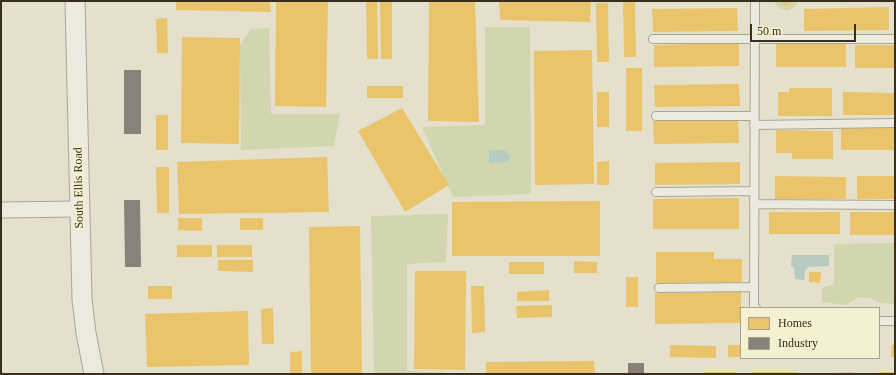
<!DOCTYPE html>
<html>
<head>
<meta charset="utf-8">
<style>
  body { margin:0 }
  #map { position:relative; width:896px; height:375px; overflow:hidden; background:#e4e0cc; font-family:Georgia,serif }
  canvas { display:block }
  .frame { position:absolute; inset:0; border:2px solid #392e1d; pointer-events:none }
  .legend { position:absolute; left:740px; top:307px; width:140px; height:52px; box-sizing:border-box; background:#f6f0d2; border:1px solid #aaa28a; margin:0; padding:5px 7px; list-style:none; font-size:12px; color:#392e1d }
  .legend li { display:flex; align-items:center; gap:8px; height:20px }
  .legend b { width:20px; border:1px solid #aaa28a }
  .scale { position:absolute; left:750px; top:24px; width:106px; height:18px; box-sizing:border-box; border:2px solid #392e1d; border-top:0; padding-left:5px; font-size:12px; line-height:14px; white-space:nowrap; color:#392e1d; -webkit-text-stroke:3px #f6f0d2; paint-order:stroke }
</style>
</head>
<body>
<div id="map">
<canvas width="896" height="375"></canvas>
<div class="frame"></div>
<ul class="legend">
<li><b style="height:11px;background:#e9c46a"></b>Homes</li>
<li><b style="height:11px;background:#8a817c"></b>Industry</li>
</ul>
<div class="scale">50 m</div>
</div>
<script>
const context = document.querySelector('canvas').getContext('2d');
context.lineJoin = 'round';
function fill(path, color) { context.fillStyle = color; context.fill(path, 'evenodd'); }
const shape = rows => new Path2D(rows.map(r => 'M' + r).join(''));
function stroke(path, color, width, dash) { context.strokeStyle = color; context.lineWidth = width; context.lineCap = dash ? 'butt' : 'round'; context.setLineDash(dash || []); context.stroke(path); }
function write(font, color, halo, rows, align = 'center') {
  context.font = font + ' Georgia,serif'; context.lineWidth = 4; context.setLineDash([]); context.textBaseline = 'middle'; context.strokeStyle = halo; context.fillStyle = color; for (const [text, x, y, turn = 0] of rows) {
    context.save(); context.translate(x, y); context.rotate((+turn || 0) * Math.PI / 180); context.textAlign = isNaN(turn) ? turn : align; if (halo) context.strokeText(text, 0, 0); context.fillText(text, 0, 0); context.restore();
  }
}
fill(shape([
  [774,1,799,1,795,7,787,11,779,8],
  [485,27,530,27,531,194,453,197,422,127,485,125],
  [269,28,271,114,340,114,334,146,241,150,240,45,251,29],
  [448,214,446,262,407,264,407,371,445,372,440,374,374,374,371,216],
  [895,243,895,304,880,303,871,298,858,297,846,305,822,302,822,288,834,284,834,244]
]), '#d1d6ae');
fill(shape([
  [489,150,505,150,511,157,509,160,507,162,489,163],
  [792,255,829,255,829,266,809,267,805,271,804,280,795,279,794,268,791,266]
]), '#b8cbc1');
fill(shape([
  [176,1,270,1,271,12,176,10],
  [276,1,328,1,326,107,275,106],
  [366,1,377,1,378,59,367,59],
  [380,1,392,1,392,59,381,59],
  [429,1,475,1,479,122,428,121],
  [499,1,591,1,590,22,500,20],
  [623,1,635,1,636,57,624,57],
  [780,1,791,1,785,6],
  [596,3,608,3,609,62,597,62],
  [889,7,889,30,804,31,804,9],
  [737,8,738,31,653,32,652,9],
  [167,18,168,53,157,53,156,19],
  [182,37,240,38,239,144,181,143],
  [739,43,739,66,654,67,654,45],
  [776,44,846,44,846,67,776,67],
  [855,45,895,45,895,68,855,68],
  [592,50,594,184,535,185,534,51],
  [626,68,642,68,642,131,626,131],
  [739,84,740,106,655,107,654,85],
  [367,86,403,86,403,98,367,98],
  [789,88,832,88,832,116,778,116,778,92,789,92],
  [597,92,609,92,609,127,597,127],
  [843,92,895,93,895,115,843,115],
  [402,108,449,185,405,212,358,131],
  [156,115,168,115,168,150,156,150],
  [738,120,739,143,654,144,653,121],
  [841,128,895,128,895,150,841,150],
  [776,130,833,131,833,159,792,159,792,153,776,153],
  [327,157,329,212,179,214,177,162],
  [609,161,609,185,597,185,597,162],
  [740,162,740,184,655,185,655,163],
  [156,167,169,167,169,213,157,213],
  [775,176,846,177,846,199,775,199],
  [857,176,895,176,895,199,857,199],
  [739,198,739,229,653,229,653,199],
  [600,201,600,256,452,256,452,202],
  [769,212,840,212,840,234,769,234],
  [850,212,895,212,895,235,850,235],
  [178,218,202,218,202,231,178,230],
  [240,218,263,218,263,230,240,230],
  [360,226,362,374,311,374,309,227],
  [177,245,212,245,212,257,177,257],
  [217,245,252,245,252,257,217,257],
  [656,252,714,252,714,259,742,259,742,282,656,283],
  [218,260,253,260,253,272,218,271],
  [574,261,597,262,597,273,574,273],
  [509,262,544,262,544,274,509,274],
  [415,271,466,271,465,370,414,369],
  [809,272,821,272,820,283,809,282],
  [626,277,638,277,638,307,626,307],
  [148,286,172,286,172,299,148,299],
  [471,286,484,286,485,332,472,333],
  [549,290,549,301,517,301,517,292],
  [741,292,741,323,655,324,655,293],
  [552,305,552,317,517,318,516,306],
  [273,308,274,344,262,344,261,309],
  [248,311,249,365,147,367,145,314],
  [670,345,716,346,716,358,670,357],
  [728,345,741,345,741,357,728,357],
  [892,345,895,345,895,357,891,357],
  [302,351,302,374,290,374,290,352],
  [594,361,595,374,486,374,486,362],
  [704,372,736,372,736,374,704,374],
  [752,372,798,372,798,374,752,374],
  [852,372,853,374,832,374,832,373],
  [879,372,895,372,895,374,879,374]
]), '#e9c46a');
fill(shape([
  [124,70,141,70,141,134,124,134],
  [124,200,140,200,141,267,125,267],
  [628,363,644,363,644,374,628,374]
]), '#8a817c');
const service = shape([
  [755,1,754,306,756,308],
  [653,39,895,39],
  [656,116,754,116],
  [754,125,895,123],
  [656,192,754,191],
  [754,204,895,205],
  [659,288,754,287],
  [879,321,895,321]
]);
const minor = shape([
  [1,210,79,209]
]);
const tertiary = shape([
  [75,1,82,299,86,333,94,374]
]);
stroke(service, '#aaa596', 10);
stroke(minor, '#aaa596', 17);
stroke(tertiary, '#aaa596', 21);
stroke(service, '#eceadf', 8);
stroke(minor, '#eceadf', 15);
stroke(tertiary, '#eceadf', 19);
write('12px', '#392e1d', '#f6f0d2', [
  ["South Ellis Road",79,188,-91]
]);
</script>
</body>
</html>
